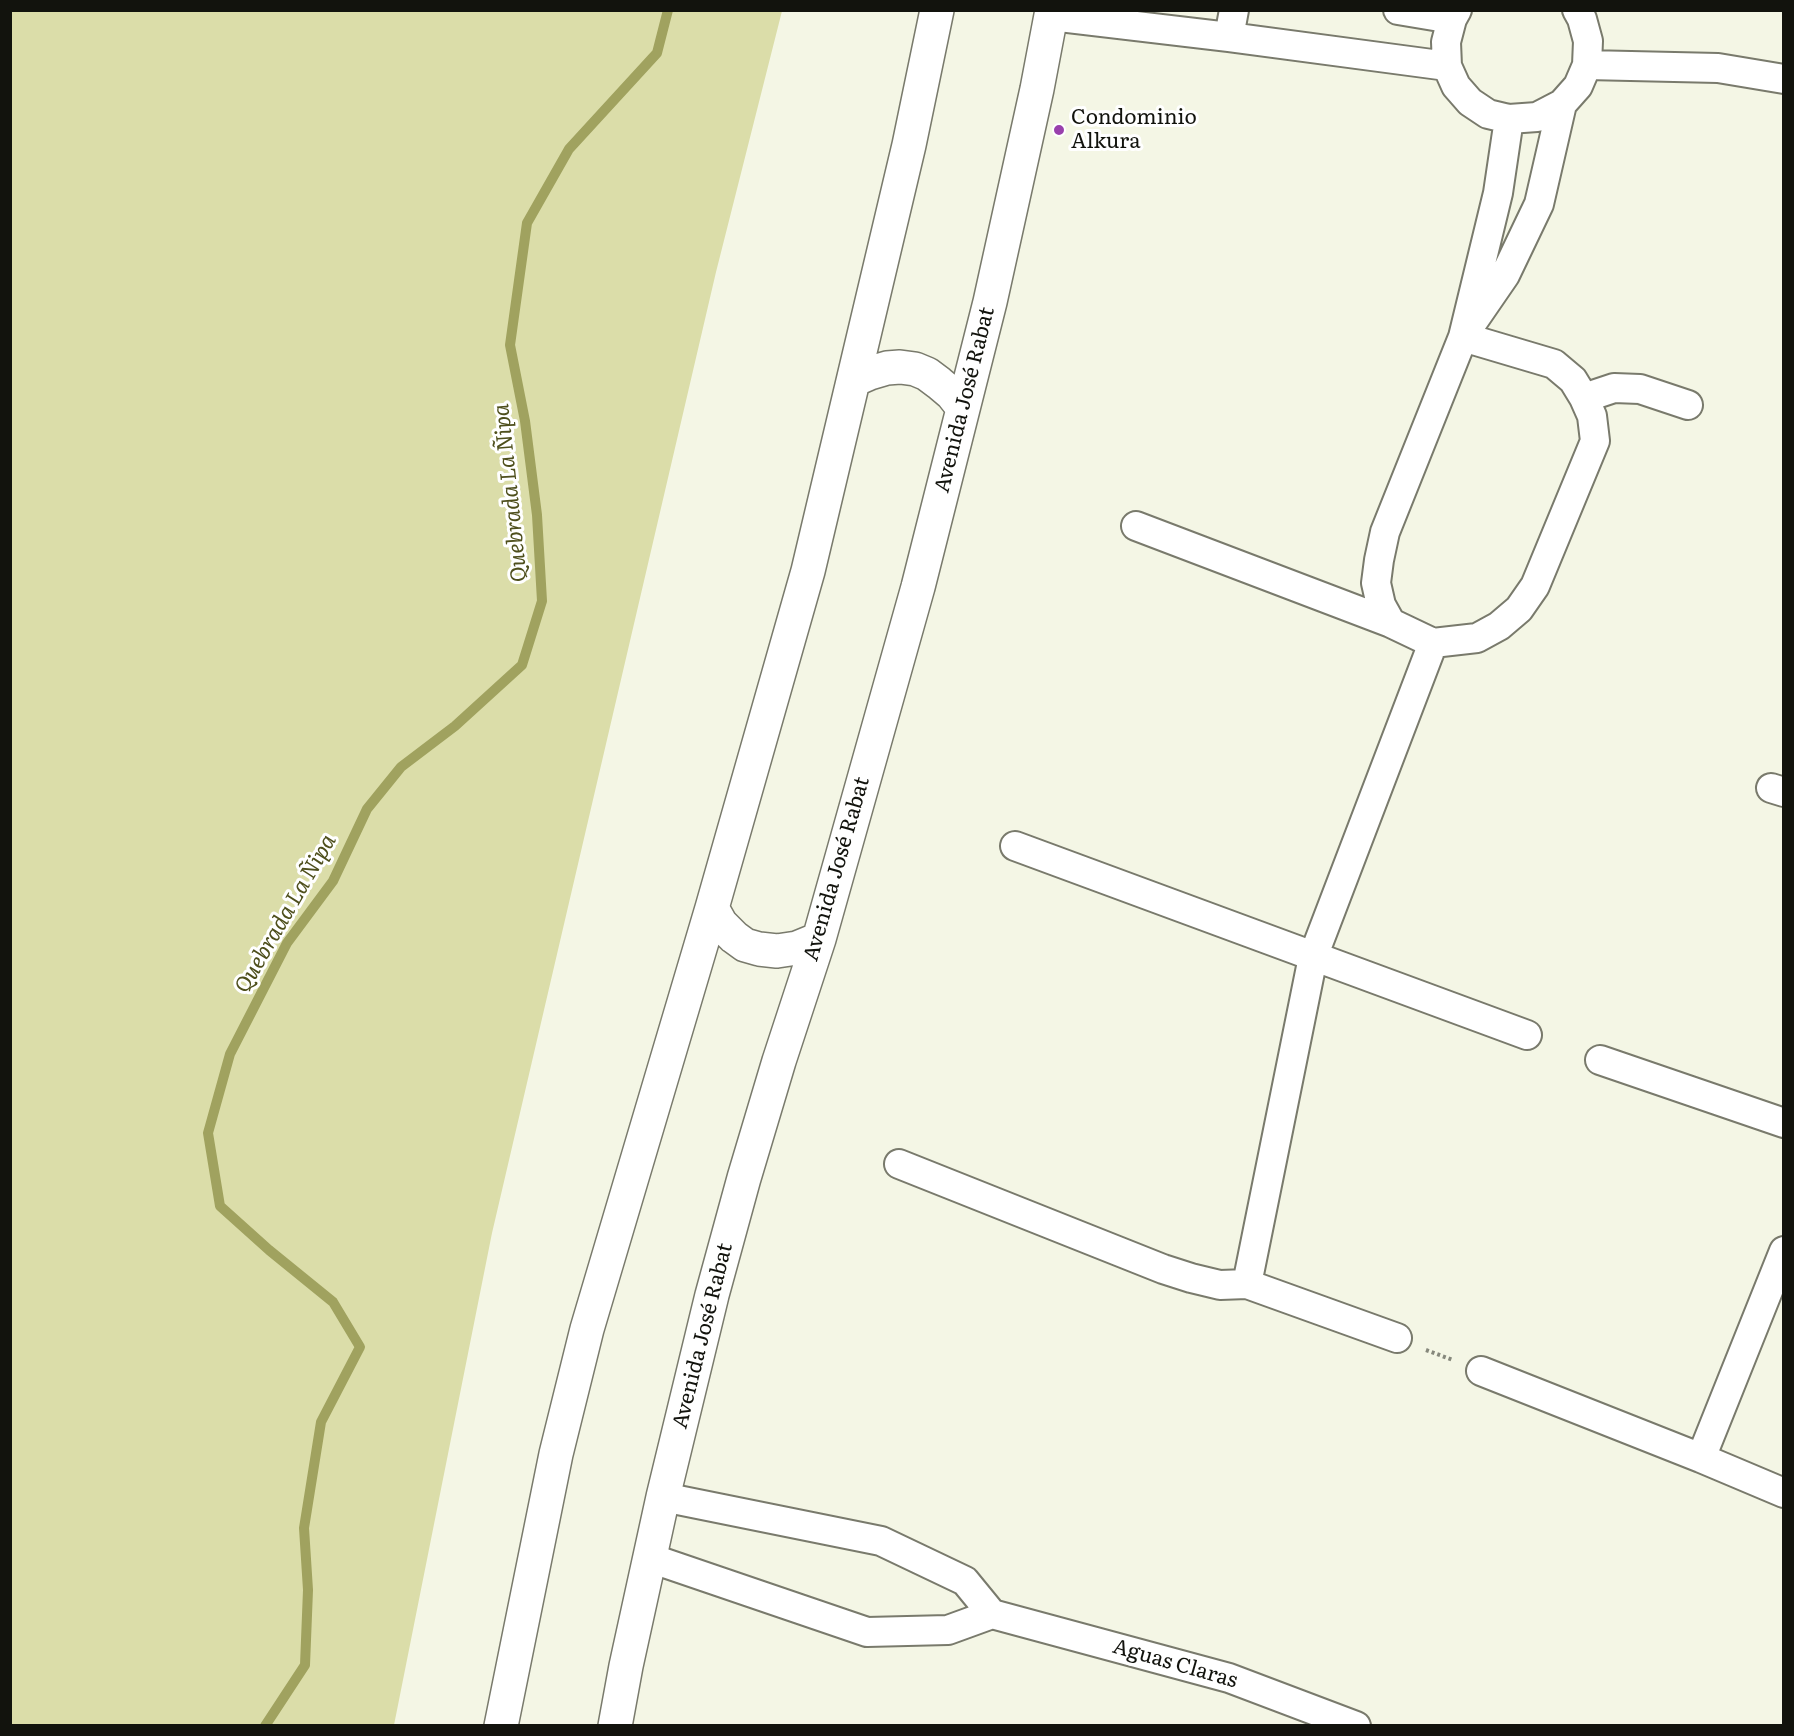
<!DOCTYPE html>
<html>
<head>
<meta charset="utf-8">
<style>
  body { margin:0 }
  #map { position:relative; width:1794px; height:1736px; overflow:hidden; background:#f4f6e5; font-family:Literata,serif }
  canvas { display:block }
  .frame { position:absolute; inset:0; border:12px solid #12130d; pointer-events:none }
</style>
</head>
<body>
<div id="map">
<canvas width="1794" height="1736"></canvas>
<div class="frame"></div>
</div>
<script>
const context = document.querySelector('canvas').getContext('2d');
context.lineJoin = 'round';
function fill(path, color) { context.fillStyle = color; context.fill(path, 'evenodd'); }
const shape = rows => new Path2D(rows.map(r => 'M' + r).join(''));
function stroke(path, color, width, dash) { context.strokeStyle = color; context.lineWidth = width; context.lineCap = dash ? 'butt' : 'round'; context.setLineDash(dash || []); context.stroke(path); }
function write(font, color, halo, rows, align = 'center') {
  context.font = font + ' Literata,serif'; context.lineWidth = 6; context.setLineDash([]); context.textBaseline = 'middle'; context.strokeStyle = halo; context.fillStyle = color; for (const [text, x, y, turn = 0] of rows) {
    context.save(); context.translate(x, y); context.rotate((+turn || 0) * Math.PI / 180); context.textAlign = isNaN(turn) ? turn : align; if (halo) context.strokeText(text, 0, 0); context.fillText(text, 0, 0); context.restore();
  }
}
fill(shape([
  [11,10,782,11,716,272,492,1233,394,1725,11,1725]
]), '#dbdda9');
stroke(shape([
  [265,1726,305,1665,308,1590,304,1528,321,1422,360,1347,333,1302,269,1250,220,1206,208,1133,230,1054,287,943,333,881,367,809,401,767,455,726,522,665,542,601,537,515,525,421,510,345,527,223,569,149,657,53,668,10]
]), '#a0a25f', 10);
const street = shape([
  [1398,10,1452,19],
  [1457,10,1452,19,1446,42,1447,66,1456,86,1470,102,1488,114,1509,119,1537,117,1562,104,1578,86,1587,65,1588,41,1582,19,1577,10],
  [1051,16,1229,37,1447,66],
  [1229,37,1234,10],
  [1587,65,1718,68,1784,79],
  [1472,323,1505,275,1539,204,1562,104],
  [1463,337,1554,364,1573,380,1584,398,1592,416,1595,441,1535,586,1519,609,1499,626,1477,638,1433,643,1391,623,1381,605,1376,583,1379,560,1385,532,1463,337,1498,193,1509,119],
  [1584,398,1614,388,1640,389,1688,405],
  [1136,526,1391,623],
  [1771,788,1784,792],
  [1015,846,1527,1035],
  [1600,1060,1784,1123],
  [899,1164,1163,1269,1191,1278,1220,1285,1247,1284,1397,1338],
  [1247,1284,1313,957,1433,643],
  [1481,1371,1701,1458,1784,1493],
  [1701,1458,1784,1251],
  [663,1497,881,1541,965,1581,992,1614,1229,1678,1356,1726],
  [650,1558,867,1632,948,1630,992,1614]
]);
const secondary = shape([
  [854,380,870,373,887,368,900,367,915,369,927,374,939,383,952,394,963,408],
  [712,908,721,924,734,937,745,945,759,949,777,951,797,948,819,939],
  [501,1726,556,1454,587,1329,712,908,808,571,909,145,937,10],
  [615,1726,626,1666,663,1497,712,1295,744,1178,779,1061,819,939,918,587,990,302,1037,89,1052,10]
]);
stroke(street, '#797a6c', 32);
stroke(secondary, '#797a6c', 36);
stroke(shape([
  [1426,1350,1453,1360]
]), '#86887c', 4, [3, 3]);
stroke(street, '#fff', 28);
stroke(secondary, '#fff', 33);
for (const [x, y, r, color] of [
  [1059,130,6,"#9940ac"]
]) { const dot = new Path2D(); dot.arc(x, y, r, 0, 2 * Math.PI); context.fillStyle = color; context.fill(dot); stroke(dot, '#fff', 2); }
write('21px', '#12130d', '#fff', [
  ["Condominio",1071,118],
  ["Alkura",1071,142]
], 'left');
write('21px', '#12130d', '#fff', [
  ["Avenida José Rabat",965,400,-76],
  ["Avenida José Rabat",837,869,-74],
  ["Avenida José Rabat",703,1336,-76],
  ["Aguas Claras",1175,1664,16]
]);
write('italic 22px', '#4e4f1c', '#fff', [
  ["Quebrada La Ñipa",511,493,-96],
  ["Quebrada La Ñipa",286,914,-60]
]);
</script>
</body>
</html>
